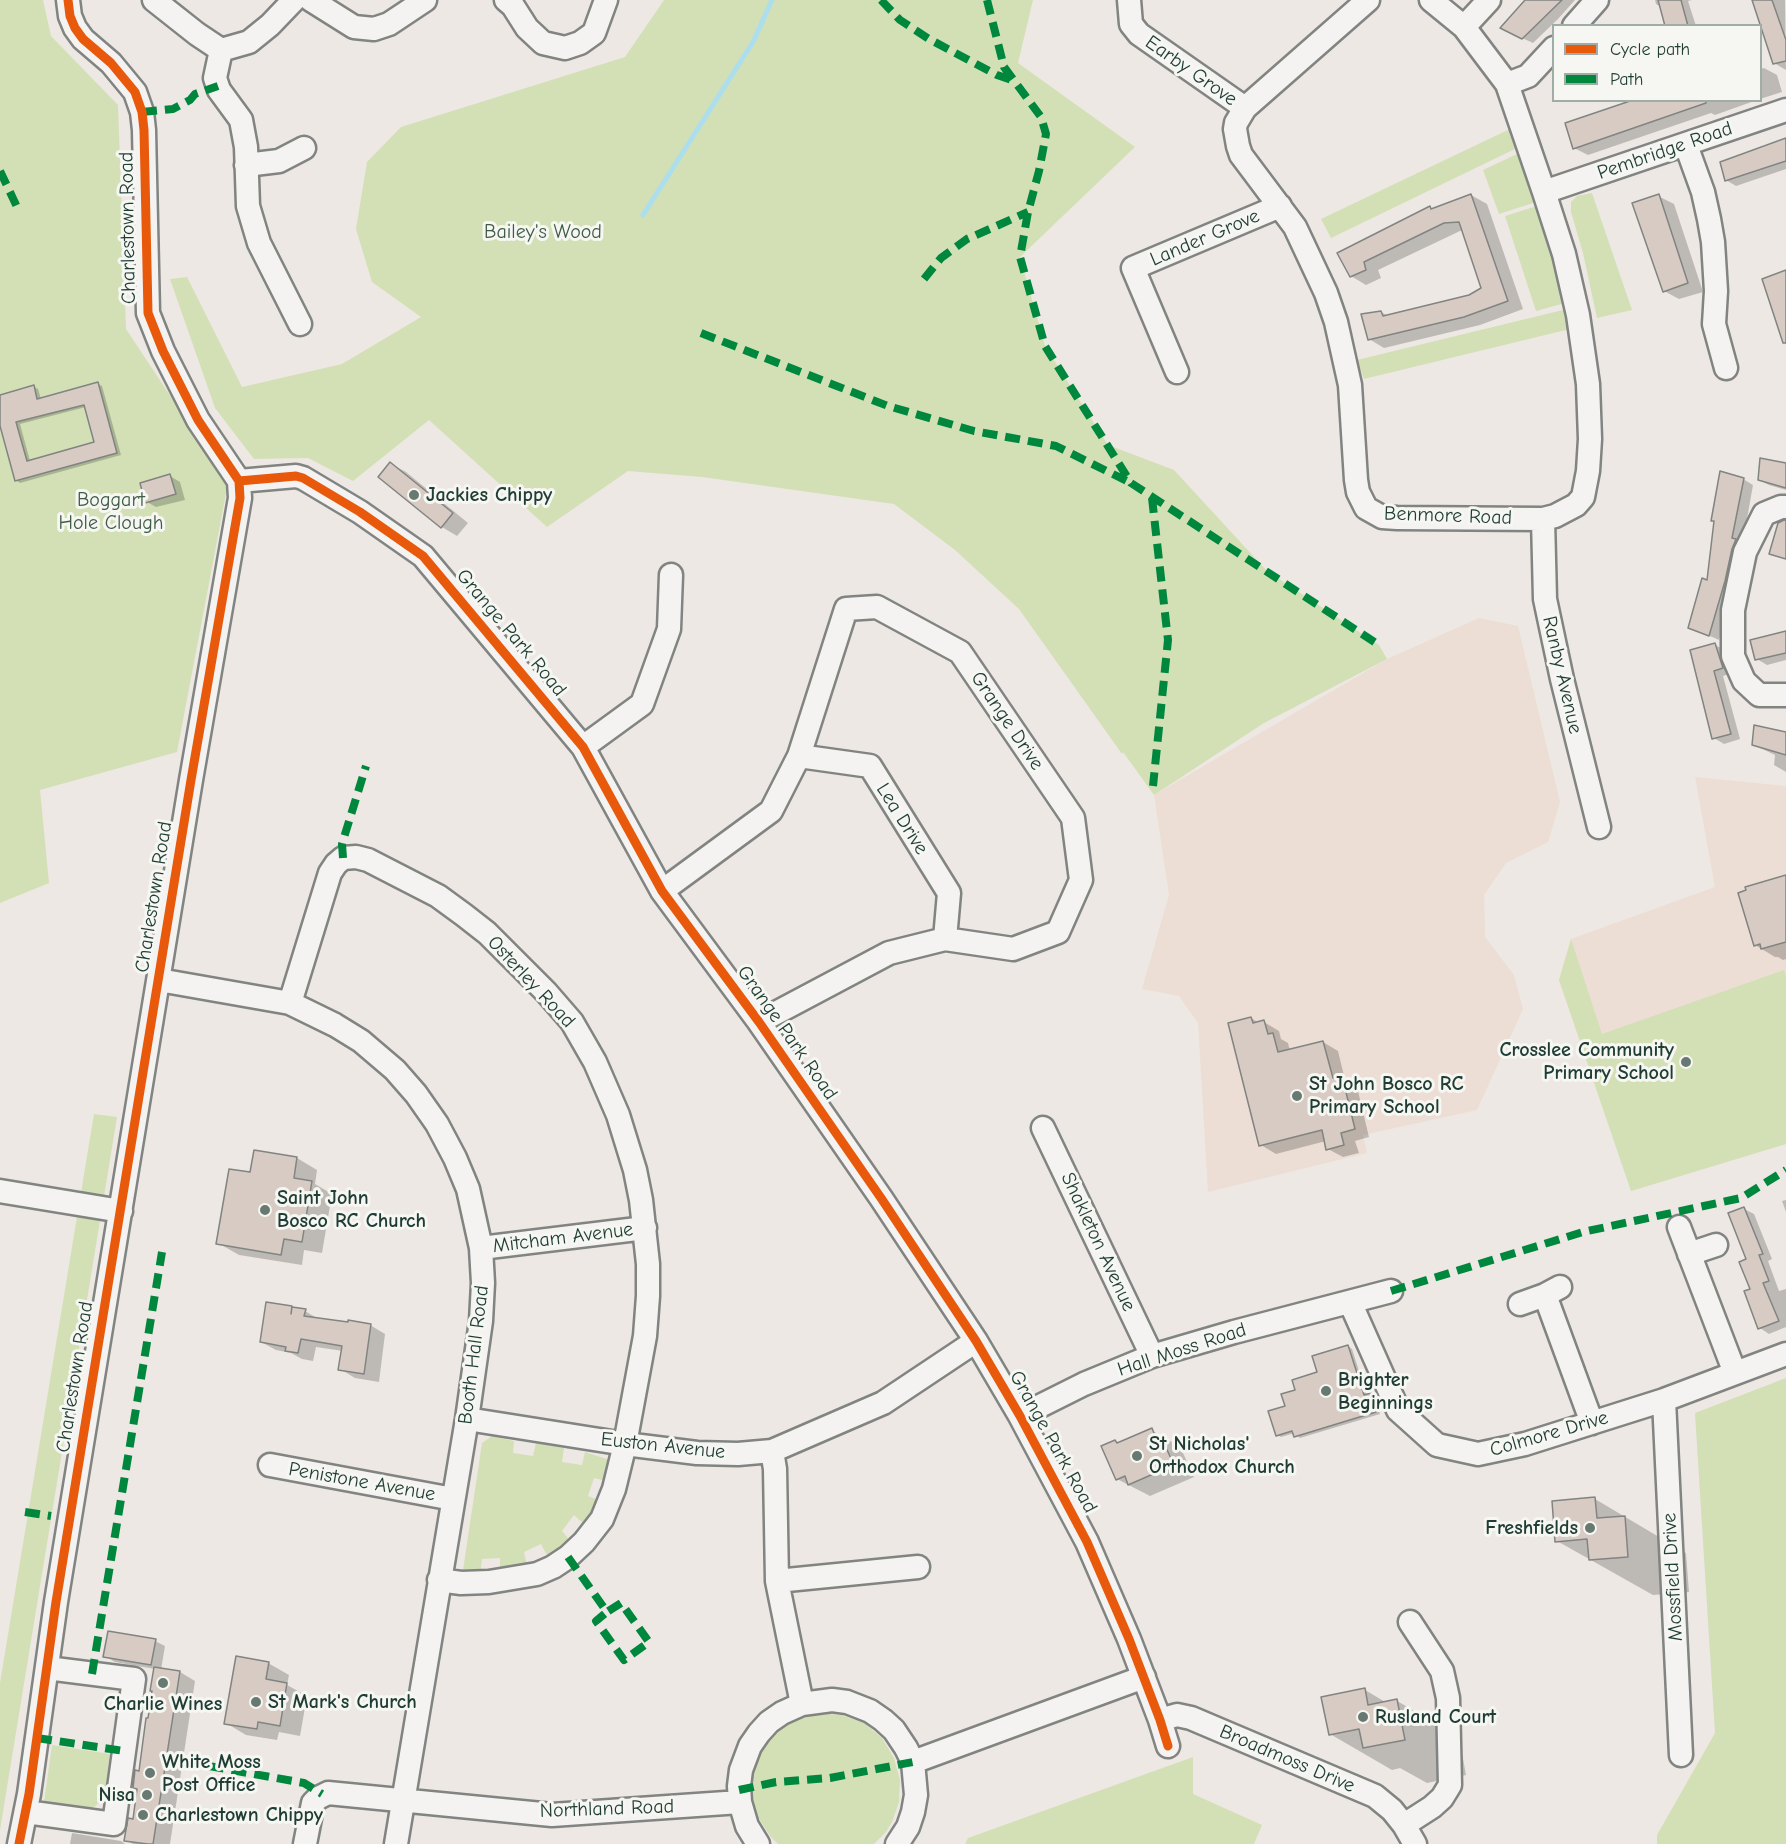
<!DOCTYPE html>
<html>
<head>
<meta charset="utf-8">
<style>
  body { margin:0 }
  #map { position:relative; width:1786px; height:1844px; overflow:hidden; background:#ede8e3; font-family:"Comic Neue",sans-serif }
  canvas { display:block }
  .legend { position:absolute; left:1552px; top:24px; width:210px; height:78px; box-sizing:border-box; background:#f6f6f2; border:2px solid #a0aca6; margin:0; padding:8px 10px; list-style:none; font-size:18px; color:#1f3d34 }
  .legend li { display:flex; align-items:center; gap:12px; height:30px }
  .legend b { width:30px; border:2px solid #a0aca6 }
</style>
</head>
<body>
<div id="map">
<canvas width="1786" height="1844"></canvas>
<ul class="legend">
<li><b style="height:8px;background:#e8590c"></b>Cycle path</li>
<li><b style="height:8px;background:#00873e"></b>Path</li>
</ul>
</div>
<script>
const context = document.querySelector('canvas').getContext('2d');
context.lineJoin = 'round';
function fill(path, color) { context.fillStyle = color; context.fill(path, 'evenodd'); }
const shape = rows => new Path2D(rows.map(r => 'M' + r).join(''));
function stroke(path, color, width, dash) { context.strokeStyle = color; context.lineWidth = width; context.lineCap = dash ? 'butt' : 'round'; context.setLineDash(dash || []); context.stroke(path); }
function write(font, color, halo, rows, align = 'center') {
  context.font = font + ' "Comic Neue",sans-serif'; context.lineWidth = 6; context.setLineDash([]); context.textBaseline = 'middle'; context.strokeStyle = halo; context.fillStyle = color; for (const [text, x, y, turn = 0] of rows) {
    context.save(); context.translate(x, y); context.rotate((+turn || 0) * Math.PI / 180); context.textAlign = isNaN(turn) ? turn : align; if (halo) context.strokeText(text, 0, 0); context.fillText(text, 0, 0); context.restore();
  }
}
fill(shape([
  [1479,618,1518,626,1560,802,1548,842,1506,863,1484,895,1485,937,1514,975,1523,1009,1477,1110,1363,1135,1367,1153,1208,1192,1198,1023,1179,996,1142,989,1169,895,1154,795,1387,659],
  [1695,777,1786,786,1786,1144,1631,1191,1559,980,1571,939,1715,887]
]), '#ecded4');
fill(shape([
  [0,0,43,0,51,36,118,105,126,329,228,483,177,752,40,790,49,883,0,903],
  [664,0,1033,0,1018,63,1135,147,1020,257,1045,346,1108,445,1174,470,1267,571,1379,645,1387,659,1264,723,1154,795,1123,752,1122,754,1019,609,955,550,894,504,702,477,628,471,547,527,429,420,353,481,308,458,254,459,215,408,170,279,187,277,242,387,342,364,421,317,372,282,356,229,367,162,401,127,625,57],
  [1510,129,1517,148,1331,238,1321,219],
  [1519,153,1536,202,1499,214,1483,170],
  [1592,193,1632,310,1597,318,1583,253,1571,212,1571,202,1577,196],
  [1537,206,1554,255,1565,303,1536,311,1505,216],
  [1567,309,1570,329,1364,379,1357,360],
  [1571,939,1602,1034,1784,970,1786,977,1786,1144,1631,1191,1559,980],
  [94,1114,117,1117,0,1830,0,1683],
  [1786,1378,1786,1844,1657,1844,1657,1835,1715,1733,1695,1413],
  [492,1436,514,1441,513,1453,533,1456,536,1443,564,1448,562,1462,582,1465,585,1452,613,1461,610,1482,594,1478,588,1496,605,1503,587,1527,574,1515,562,1531,572,1543,550,1561,541,1544,524,1552,528,1570,500,1574,500,1558,482,1559,480,1575,467,1575,463,1570,482,1443],
  [819,1713,842,1715,864,1723,882,1738,894,1758,900,1780,899,1802,892,1822,886,1832,874,1844,778,1844,770,1836,758,1817,752,1796,752,1784,753,1772,762,1750,777,1732,786,1725,807,1715],
  [52,1745,110,1754,104,1799,90,1810,44,1802],
  [1193,1757,1193,1794,1262,1825,1254,1844,965,1844,968,1838]
]), '#d3e0b6');
fill(shape([
  [1527,0,1575,0,1558,19,1533,43,1511,33],
  [1655,0,1692,0,1688,1,1696,26,1666,26,1661,7,1656,4],
  [1753,0,1785,0,1786,70,1774,63],
  [1764,68,1777,75,1782,92,1760,99,1760,69],
  [1638,100,1757,100,1715,115,1711,113,1588,155,1574,148],
  [1786,140,1786,169,1736,186,1726,180],
  [1471,195,1487,204,1523,309,1480,325,1384,348,1369,339,1381,312,1388,316,1470,297,1483,289,1464,231,1460,231,1378,270,1381,278,1366,285,1351,276,1339,253,1430,208,1433,210],
  [1658,196,1674,204,1703,292,1679,299,1664,291],
  [98,384,102,386,121,455,20,483,16,480,0,421,0,396,34,387,38,389,41,399],
  [86,407,96,443,30,461,20,424],
  [391,464,406,472,468,523,457,536,442,527,380,477],
  [1786,465,1786,490,1769,485,1759,480],
  [170,476,180,482,185,500,156,507,147,502],
  [1743,479,1753,485,1735,587,1719,640,1690,627,1708,582],
  [1786,633,1786,660,1767,665,1757,659],
  [1715,645,1725,650,1732,673,1723,676,1740,739,1724,744,1714,738,1692,651],
  [1786,732,1786,772,1774,765,1775,755,1754,745],
  [1786,877,1786,959,1783,960,1778,957,1775,957,1755,945],
  [1251,1018,1259,1023,1264,1022,1279,1031,1281,1039,1288,1043,1290,1051,1323,1042,1338,1051,1345,1080,1357,1087,1369,1137,1355,1141,1359,1153,1343,1157,1328,1149,1326,1141,1276,1154,1261,1145],
  [297,1158,317,1170,315,1184,332,1194,322,1253,304,1250,302,1265,239,1255,218,1243,251,1174],
  [1786,1200,1786,1212,1782,1201],
  [1744,1209,1754,1214,1772,1259,1768,1261,1779,1291,1786,1289,1786,1327,1769,1334,1760,1328,1751,1289],
  [267,1304,305,1311,320,1320,370,1325,385,1334,379,1382,355,1378,340,1369,343,1351,316,1347,313,1361,302,1359,291,1353,276,1350,261,1342],
  [1348,1346,1352,1349,1367,1396,1370,1395,1375,1397,1380,1414,1300,1438,1295,1433,1281,1437,1277,1435,1287,1407,1297,1391],
  [1151,1430,1172,1442,1175,1448,1183,1453,1194,1477,1150,1496,1117,1479,1115,1441,1120,1444],
  [1595,1499,1686,1553,1689,1592,1653,1595,1557,1541],
  [155,1641,165,1646,161,1670,180,1672,195,1681,170,1844,133,1844,126,1840,134,1820,155,1669,115,1662,105,1656],
  [268,1663,289,1675,287,1685,307,1696,300,1736,279,1732,277,1740,246,1735,226,1723],
  [1365,1690,1387,1703,1397,1701,1459,1736,1466,1775,1427,1783,1400,1768,1392,1770,1330,1734],
  [72,1833,121,1841,125,1844,70,1844]
]), '#0003');
stroke(shape([
  [643,215,753,42,772,0]
]), '#acdeed', 5);
const building = shape([
  [1525,0,1562,0,1522,39,1500,28,1525,0],
  [1658,0,1681,0,1688,26,1665,26,1658,0],
  [1752,0,1772,0,1786,40,1786,61,1773,64,1752,0],
  [1633,100,1706,100,1706,103,1573,149,1565,123,1633,100],
  [1786,138,1786,161,1725,181,1720,162,1786,138],
  [1471,194,1508,301,1464,317,1368,340,1361,314,1381,311,1383,316,1469,295,1481,288,1459,222,1444,223,1364,262,1366,270,1350,277,1337,253,1430,206,1431,209,1471,194],
  [1659,194,1688,283,1663,292,1632,203,1659,194],
  [1786,270,1786,343,1783,343,1762,279,1786,270],
  [98,382,117,453,15,481,0,426,0,395,34,385,37,399,98,382],
  [84,405,94,442,27,461,16,422,84,405],
  [1760,458,1786,463,1786,488,1758,480,1760,458],
  [390,462,453,513,441,528,378,477,390,462],
  [1720,471,1744,478,1732,538,1736,539,1732,549,1725,581,1709,636,1688,628,1702,578,1707,580,1714,521,1711,521,1720,471],
  [170,474,176,494,145,503,140,483,170,474],
  [1784,520,1786,520,1786,559,1769,554,1778,523,1784,520],
  [1786,631,1786,653,1755,660,1750,640,1786,631],
  [1715,643,1723,668,1714,671,1731,734,1712,739,1690,650,1715,643],
  [1754,725,1786,732,1786,755,1752,745,1754,725],
  [1786,875,1786,942,1761,949,1760,944,1754,946,1738,893,1746,890,1745,887,1786,875],
  [1251,1017,1253,1023,1264,1020,1268,1034,1273,1033,1278,1052,1323,1041,1333,1078,1342,1076,1355,1129,1341,1133,1344,1145,1326,1150,1322,1130,1259,1146,1228,1023,1251,1017],
  [254,1150,297,1157,294,1178,312,1181,302,1242,284,1239,281,1255,216,1244,229,1169,250,1172,254,1150],
  [1744,1207,1763,1254,1759,1255,1769,1281,1763,1283,1779,1321,1758,1329,1744,1291,1750,1289,1739,1262,1746,1259,1728,1213,1744,1207],
  [266,1302,292,1306,291,1314,292,1307,306,1309,304,1316,348,1322,348,1320,371,1324,364,1374,338,1370,342,1346,301,1339,298,1353,285,1351,286,1347,260,1342,266,1302],
  [1348,1345,1364,1395,1371,1393,1376,1412,1294,1437,1292,1431,1276,1436,1268,1411,1285,1406,1281,1394,1295,1390,1292,1380,1317,1372,1312,1356,1348,1345],
  [1152,1428,1157,1441,1162,1439,1174,1465,1128,1485,1125,1476,1116,1480,1101,1446,1115,1440,1117,1443,1152,1428],
  [1595,1497,1597,1518,1625,1516,1628,1557,1589,1560,1587,1539,1555,1542,1552,1501,1595,1497],
  [108,1631,156,1639,151,1665,103,1657,108,1631],
  [236,1656,269,1662,266,1679,287,1683,280,1726,258,1722,257,1729,224,1724,236,1656],
  [154,1667,180,1671,153,1844,148,1844,124,1841,128,1818,133,1819,137,1789,133,1788,135,1770,139,1771,146,1718,148,1718,152,1691,150,1691,154,1667],
  [1365,1688,1368,1705,1397,1699,1405,1740,1363,1748,1359,1729,1329,1735,1321,1697,1365,1688]
]);
fill(building, '#d8cbc4');
stroke(building, '#818481', 1.5);
const minor = shape([
  [154,0,197,34,221,50,249,42,270,25,294,0],
  [311,0,354,27,374,29,389,24,425,0],
  [506,0,513,6,527,28,543,43,565,48,580,43,594,33,606,0],
  [1129,0,1131,24,1139,34,1245,108],
  [1368,0,1245,108,1236,123,1235,129,1238,146,1241,155,1295,227,1326,293,1336,322,1350,385,1356,480,1358,492,1366,508,1382,517,1397,518,1543,519,1555,516,1576,505,1583,497,1588,471,1590,439,1588,384,1578,315,1564,254,1544,192,1507,84,1464,27,1431,0],
  [1574,26,1597,0],
  [1464,27,1489,0],
  [221,50,215,78,219,90,241,120,246,147,248,206,259,243,300,324],
  [1507,84,1528,76,1554,48],
  [1686,145,1703,192,1709,219,1713,242,1716,291,1714,324,1726,368],
  [246,165,279,161,304,148],
  [1544,192,1786,110],
  [1177,372,1133,268,1280,206],
  [239,481,296,476,303,478,360,512,423,556,583,747,662,891,759,1022,881,1198,976,1341,1020,1416,1087,1542,1129,1639,1160,1720,1168,1746],
  [1786,507,1781,507,1764,514,1745,552,1733,610,1733,656,1744,681,1759,695,1786,695],
  [1543,519,1545,599,1562,679,1599,827],
  [583,747,642,704,669,629,671,575],
  [799,756,870,766,949,893,945,939],
  [662,891,771,811,799,756,846,609,877,607,960,652,1073,818,1081,880,1058,932,1013,949,945,939,889,953,759,1022],
  [159,980,290,1003,335,1025,361,1041,395,1070,416,1094,437,1124,455,1158,468,1189,481,1248,483,1283,481,1321,467,1419,396,1844],
  [290,1003,330,873,336,864,343,858,356,857,368,860,438,896,464,915,487,933,546,992,572,1022,595,1062,618,1115,635,1170,641,1200,648,1264,648,1296,645,1336,625,1444,614,1489,602,1519,584,1542,568,1557,553,1567,537,1574,489,1582,461,1583,439,1580],
  [1043,1128,1152,1356],
  [0,1191,121,1211],
  [1679,1227,1735,1373],
  [481,1248,645,1228],
  [1689,1254,1716,1245],
  [1545,1295,1592,1423],
  [1350,1302,1398,1410,1437,1445,1478,1454,1525,1444,1664,1400,1786,1354],
  [1520,1304,1545,1295,1560,1287],
  [1664,1400,1681,1755],
  [1020,1416,1084,1384,1152,1356,1234,1332,1391,1291],
  [467,1419,625,1444,697,1453,738,1454,772,1451,883,1403,976,1341],
  [772,1451,775,1469,777,1581,802,1704],
  [270,1465,453,1499],
  [777,1581,918,1567],
  [1160,1720,1177,1715,1191,1718,1375,1796,1392,1810,1404,1825,1415,1844],
  [913,1762,1144,1677],
  [26,1812,114,1824,134,1679,47,1668],
  [1404,1825,1432,1807,1442,1798,1450,1785,1448,1698,1442,1671,1410,1622],
  [19,1844,29,1794,56,1602,191,780,240,498,239,481,198,420,163,351,148,313,144,130,142,112,135,92,111,63,83,39,75,28,70,16,68,0],
  [305,1844,313,1803,318,1798,328,1793,552,1815,740,1802],
  [758,1844,747,1826,740,1802,739,1786,741,1770,750,1746,759,1733,769,1722,782,1713,802,1704,832,1700,847,1702,870,1711,883,1720,894,1730,906,1748,913,1762,916,1795,913,1812,908,1827,897,1844]
]);
stroke(minor, '#818481', 27);
stroke(minor, '#f4f3f1', 22);
stroke(shape([
  [881,0,900,20,929,39,997,75,1015,81],
  [987,0,1004,67,1041,117,1046,134,1039,171,1028,212,1020,257,1045,346,1131,483,1379,645],
  [142,112,173,109,190,100,195,94,218,86],
  [0,171,18,209],
  [924,279,941,258,967,239,1028,212],
  [701,333,888,406,974,431,1056,446,1131,483],
  [1152,498,1168,640,1153,786],
  [343,858,342,844,366,766],
  [1391,1291,1583,1232,1741,1198,1786,1170],
  [25,1512,51,1516],
  [568,1557,607,1612,621,1603,649,1642,624,1660,596,1621,607,1612],
  [92,1674,162,1252],
  [37,1738,124,1751],
  [209,1766,304,1783,322,1794],
  [739,1790,776,1782,830,1778,913,1762]
]), '#00873e', 8, [15, 8]);
stroke(shape([
  [239,481,296,476,303,478,360,512,423,556,583,747,662,891,759,1022,881,1198,976,1341,1020,1416,1087,1542,1129,1639,1160,1720,1168,1746],
  [19,1844,29,1794,56,1602,191,780,240,498,239,481,198,420,163,351,148,313,144,130,142,112,135,92,111,63,83,39,75,28,70,16,68,0]
]), '#e8590c', 9);
for (const [x, y, r, color] of [
  [414,495,6,"#677971"],
  [1686,1062,6,"#677971"],
  [1297,1096,6,"#677971"],
  [265,1210,6,"#677971"],
  [1326,1391,6,"#677971"],
  [1137,1456,6,"#677971"],
  [1590,1528,6,"#677971"],
  [163,1683,6,"#677971"],
  [256,1702,6,"#677971"],
  [1363,1717,6,"#677971"],
  [150,1773,6,"#677971"],
  [147,1795,6,"#677971"],
  [143,1815,6,"#677971"]
]) { const dot = new Path2D(); dot.arc(x, y, r, 0, 2 * Math.PI); context.fillStyle = color; context.fill(dot); stroke(dot, '#f6f6f2', 2); }
write('20px', '#1f3d34', '#f6f6f2', [
  ["Earby Grove",1191,71,35],
  ["Pembridge Road",1665,151,-19],
  ["Charlestown Road",128,228,-91],
  ["Lander Grove",1205,238,-23],
  ["Benmore Road",1448,516,2],
  ["Grange Park Road",511,633,50],
  ["Ranby Avenue",1562,675,77],
  ["Grange Drive",1007,721,56],
  ["Lea Drive",902,819,58],
  ["Charlestown Road",154,897,-81],
  ["Osterley Road",531,982,47],
  ["Grange Park Road",787,1033,55],
  ["Mitcham Avenue",563,1238,-7],
  ["Shakleton Avenue",1098,1242,65],
  ["Hall Moss Road",1182,1350,-18],
  ["Booth Hall Road",474,1355,-83],
  ["Charlestown Road",75,1377,-81],
  ["Colmore Drive",1549,1434,-16],
  ["Grange Park Road",1053,1442,61],
  ["Euston Avenue",663,1446,6],
  ["Penistone Avenue",362,1482,10],
  ["Mossfield Drive",1673,1577,-93],
  ["Broadmoss Drive",1287,1759,23],
  ["Northland Road",607,1809,-2]
]);
write('20px', '#3f5c47', '#f6f6f2', [
  ["Bailey's Wood",543,232],
  ["Boggart",111,500],
  ["Hole Clough",111,523]
]);
write('bold 20px', '#1f3d34', '#f6f6f2', [
  ["Jackies Chippy",426,495],
  ["Crosslee Community",1674,1050,"right"],
  ["Primary School",1674,1073,"right"],
  ["St John Bosco RC",1309,1084],
  ["Primary School",1309,1107],
  ["Saint John",277,1198],
  ["Bosco RC Church",277,1221],
  ["Brighter",1338,1380],
  ["Beginnings",1338,1403],
  ["St Nicholas'",1149,1444],
  ["Orthodox Church",1149,1467],
  ["Freshfields",1578,1528,"right"],
  ["St Mark's Church",268,1702],
  ["Charlie Wines",163,1704,"center"],
  ["Rusland Court",1375,1717],
  ["White Moss",162,1762],
  ["Post Office",162,1785],
  ["Nisa",135,1795,"right"],
  ["Charlestown Chippy",155,1815]
], 'left');
</script>
</body>
</html>
